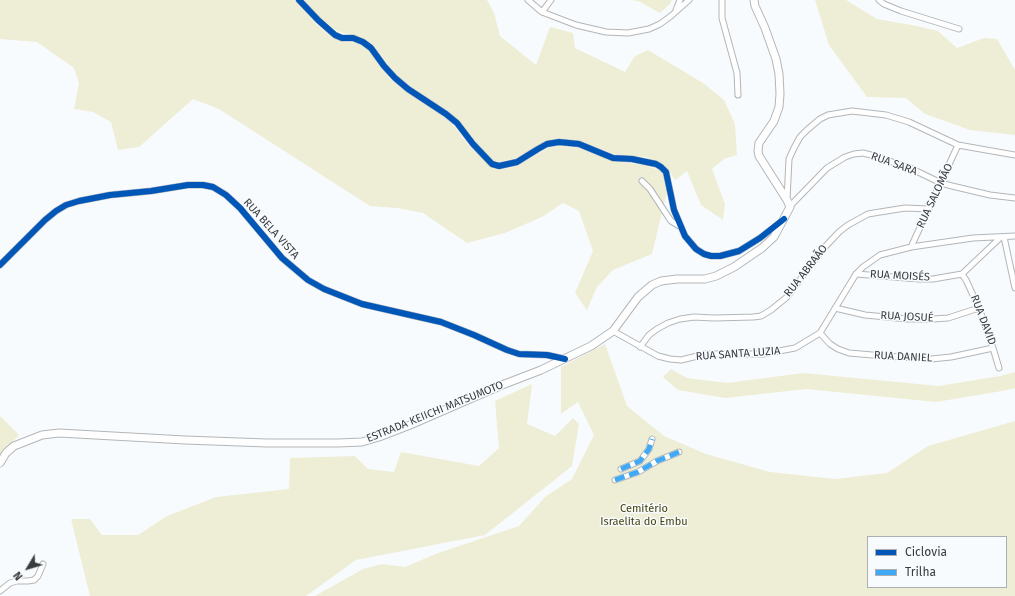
<!DOCTYPE html>
<html>
<head>
<meta charset="utf-8">
<style>
  body { margin:0 }
  #map { position:relative; width:1015px; height:596px; overflow:hidden; background:#f8fbfd; font-family:"Fira Sans",sans-serif }
  canvas { display:block }
  .legend { position:absolute; left:867px; top:536px; width:140px; height:52px; box-sizing:border-box; background:#f7fbfe; border:1px solid #abafb2; margin:0; padding:5px 7px; list-style:none; font-size:12px; color:#393c3f }
  .legend li { display:flex; align-items:center; gap:8px; height:20px }
  .legend b { width:20px; border:1px solid #abafb2 }
  .north { position:absolute; left:8px; top:548px; width:40px; height:40px; -webkit-text-stroke:3px #f7fbfe; paint-order:stroke; rotate:232deg; font-size:11px; font-weight:700; line-height:16px; text-align:center; color:#393c3f }
  .north::after { content:''; display:block; margin:auto; width:14px; height:18px; background:#393c3f; clip-path:polygon(50% 0,100% 100%,50% 72%,0 100%) }
</style>
</head>
<body>
<div id="map">
<canvas width="1015" height="596"></canvas>
<ul class="legend">
<li><b style="height:5px;background:#0057b8"></b>Ciclovia</li>
<li><b style="height:5px;background:#3fa9f5"></b>Trilha</li>
</ul>
<div class="north">N</div>
</div>
<script>
const context = document.querySelector('canvas').getContext('2d');
context.lineJoin = 'round';
function fill(path, color) { context.fillStyle = color; context.fill(path, 'evenodd'); }
const shape = rows => new Path2D(rows.map(r => 'M' + r).join(''));
function stroke(path, color, width, dash) { context.strokeStyle = color; context.lineWidth = width; context.lineCap = dash ? 'butt' : 'round'; context.setLineDash(dash || []); context.stroke(path); }
function write(font, color, halo, rows, align = 'center') {
  context.font = font + ' "Fira Sans",sans-serif'; context.lineWidth = 3; context.setLineDash([]); context.textBaseline = 'middle'; context.strokeStyle = halo; context.fillStyle = color; for (const [text, x, y, turn = 0] of rows) {
    context.save(); context.translate(x, y); context.rotate((+turn || 0) * Math.PI / 180); context.textAlign = isNaN(turn) ? turn : align; if (halo) context.strokeText(text, 0, 0); context.fillText(text, 0, 0); context.restore();
  }
}
fill(shape([
  [0,0,294,0,315,23,333,38,341,41,352,42,362,45,369,51,381,68,392,81,406,92,444,117,454,126,470,147,491,167,499,170,509,168,519,165,548,148,559,146,578,148,613,161,644,165,659,170,663,174,667,192,652,254,613,270,597,287,587,310,575,293,593,251,579,211,563,203,542,217,505,233,467,243,423,213,397,208,370,206,219,109,193,99,139,147,118,150,111,122,93,112,74,109,79,83,74,68,37,42,0,39],
  [304,0,487,0,494,13,500,36,536,65,550,27,573,33,575,48,625,72,635,56,648,50,703,83,724,100,735,124,737,155,724,159,712,169,725,204,723,220,701,205,687,171,675,180,668,169,663,164,646,157,614,154,580,141,559,138,546,141,516,158,499,162,494,161,476,142,459,121,448,111,410,86,397,76,387,64,374,46,365,39,337,31,320,18],
  [631,0,672,0,670,4,660,13,638,1],
  [815,0,846,0,877,19,917,26,938,31,957,48,984,38,997,39,1015,70,1015,135,970,130,925,114,906,98,867,97,829,45],
  [605,344,627,406,664,436,706,454,770,472,835,479,887,473,928,446,1015,421,1015,596,315,596,363,569,382,564,405,567,438,553,519,526,545,497,572,479,594,435,578,402,561,414,561,367],
  [868,537,1006,537,1006,587,868,587],
  [671,369,687,378,727,383,803,373,939,386,1000,376,1015,372,1015,388,1002,391,936,402,806,389,725,398,678,390,663,377],
  [532,384,527,424,555,436,573,418,579,424,572,466,485,535,356,560,306,596,90,596,71,519,90,519,102,535,138,535,167,516,216,497,289,489,290,458,355,456,368,469,394,472,401,452,479,466,499,448,495,401],
  [0,416,19,435,0,455]
]), '#eeeed6');
const street = shape([
  [299,0,318,20,335,35,342,38,353,38,363,42,371,48,384,66,395,78,408,89,446,114,457,123,473,144,492,164,499,166,517,162,538,149,547,144,559,142,579,144,613,158,632,159,656,164,661,167,666,172,674,210,685,236,696,249,704,254,711,256,720,256,739,251,760,238,782,221],
  [528,0,542,12,576,25,606,32,628,33,649,29,660,24,671,16,689,0],
  [722,0,722,18,737,73,738,95],
  [879,0,884,4,901,11,959,29],
  [676,10,680,0],
  [542,12,551,0],
  [642,181,650,189,667,215,671,221,679,226],
  [787,200,789,159,794,148,800,137,808,129,820,119,828,115,852,111,886,115,909,122,958,145,1015,155],
  [790,207,792,204,827,168,845,157,854,154,863,153,875,156,910,168,941,183,952,186,990,195,1015,198],
  [1004,237,1015,288],
  [911,247,958,145],
  [0,265,45,220,56,211,66,205,79,201,110,195,151,191,188,185,203,185,213,187,226,195,240,208,282,258,308,280,324,289,362,304,441,322,474,335,507,350,519,354,547,355,565,359],
  [856,274,919,279,933,279,962,274,1001,237],
  [962,274,966,280,979,308,993,348,999,368],
  [835,308,865,315,907,319,933,319,948,318,979,308],
  [613,331,658,356,670,359,681,360,706,354,763,354,795,348,820,333,856,274,863,267,880,255,911,247,973,238,1015,236],
  [820,333,830,344,838,349,849,353,884,356,931,359,951,357,993,348],
  [640,347,649,335,657,329,668,323,680,319,694,317,714,318,753,317,761,316,771,310,787,297,823,249,839,232,848,225,868,214,880,212,905,208,929,209],
  [621,469,640,461,649,449,652,439],
  [615,480,638,472,657,461,679,452],
  [0,591,10,583,17,581,28,581,34,580,38,576,43,564]
]);
const secondary = shape([
  [0,463,6,453,14,446,42,435,59,433,185,440,267,443,338,443,362,442,379,437,410,425,502,385,541,370,591,346,613,331,638,297,652,285,661,281,677,279,705,279,716,276,734,267,762,248,774,237,790,207,787,200,759,156,758,151,759,143,774,121,779,107,780,94,779,74,776,59,765,28,755,6,754,0]
]);
stroke(street, '#b3b6b8', 7);
stroke(secondary, '#b3b6b8', 9);
stroke(street, '#fefeff', 5);
stroke(secondary, '#fefeff', 7);
stroke(shape([
  [621,469,640,461,649,449,652,439],
  [615,480,638,472,657,461,679,452]
]), '#3fa9f5', 5, [10, 5]);
stroke(shape([
  [299,0,318,20,335,35,342,38,353,38,363,42,371,48,384,66,395,78,408,89,446,114,457,123,473,144,492,164,499,166,517,162,538,149,547,144,559,142,579,144,613,158,632,159,656,164,661,167,666,172,674,210,685,236,696,249,704,254,711,256,720,256,739,251,760,238,784,219],
  [0,265,45,220,56,211,66,205,79,201,110,195,151,191,188,185,203,185,213,187,226,195,240,208,282,258,308,280,324,289,362,304,441,322,474,335,507,350,519,354,547,355,565,359]
]), '#0057b8', 6);
write('11px', '#393c3f', '#f7fbfe', [
  ["RUA SARA",894,164,20],
  ["RUA SALOMÃO",935,196,-65],
  ["RUA BELA VISTA",271,229,48],
  ["RUA ABRAÃO",806,271,-52],
  ["RUA MOISÉS",900,276,3],
  ["RUA JOSUÉ",907,317,3],
  ["RUA DAVID",983,320,69],
  ["RUA SANTA LUZIA",738,354,-4],
  ["RUA DANIEL",903,357,3],
  ["ESTRADA KEIICHI MATSUMOTO",435,412,-22]
]);
write('11px', '#48440e', '#f7fbfe', [
  ["Cemitério",644,509],
  ["Israelita do Embu",644,522]
]);
</script>
</body>
</html>
